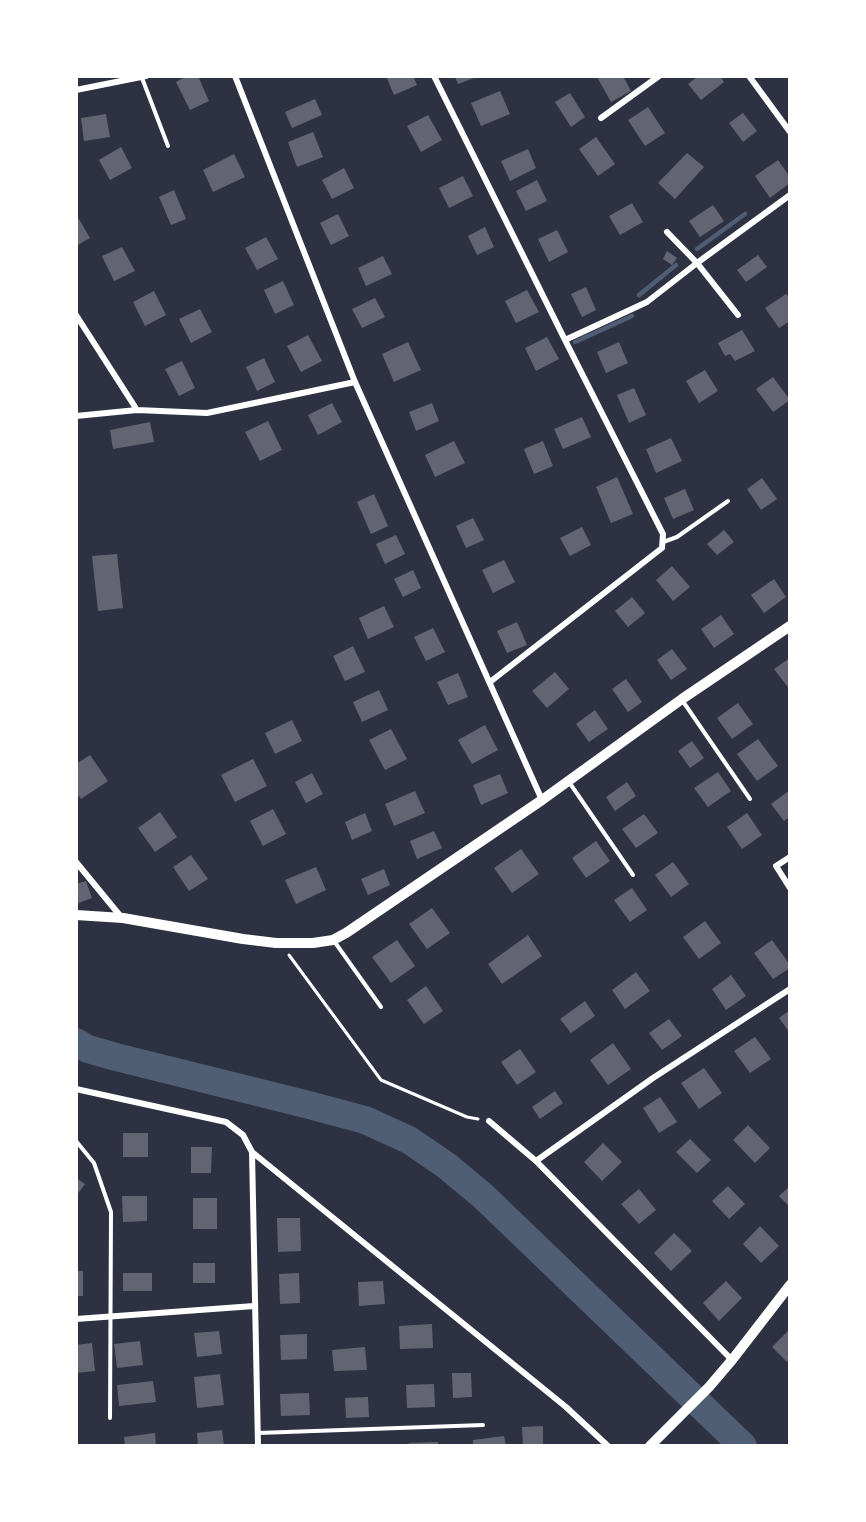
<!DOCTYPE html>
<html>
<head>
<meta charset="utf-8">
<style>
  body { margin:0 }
  #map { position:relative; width:866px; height:1522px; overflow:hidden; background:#2d3142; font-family:"Noto Serif",serif }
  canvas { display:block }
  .frame { position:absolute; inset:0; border:78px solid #fff; pointer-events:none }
</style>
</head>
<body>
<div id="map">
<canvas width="866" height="1522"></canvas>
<div class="frame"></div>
</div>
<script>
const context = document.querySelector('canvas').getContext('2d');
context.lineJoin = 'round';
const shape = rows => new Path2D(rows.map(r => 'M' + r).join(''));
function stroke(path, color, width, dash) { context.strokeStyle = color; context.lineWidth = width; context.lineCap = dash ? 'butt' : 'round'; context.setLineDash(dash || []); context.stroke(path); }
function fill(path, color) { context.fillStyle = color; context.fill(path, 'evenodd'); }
stroke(shape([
  [697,249,745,214],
  [639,295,676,265],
  [575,342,632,316]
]), '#4f5d75', 4.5);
stroke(shape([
  [76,1042,88,1049,116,1057,309,1105,365,1120,409,1140,447,1166,483,1196,743,1446]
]), '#4f5d75', 28);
fill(shape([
  [187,76,198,76,209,101,190,110,176,82],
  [386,76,413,76,417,85,394,95],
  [599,76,623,76,631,91,611,102,597,77],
  [698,76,720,76,724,82,701,100,688,84],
  [455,77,477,77,458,84],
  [500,91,510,114,481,126,471,103],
  [570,93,585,117,571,127,555,102],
  [315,99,322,115,292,128,285,112],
  [648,107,665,133,645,146,628,120],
  [743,113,757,131,743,142,729,123],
  [106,114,110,137,84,141,81,118],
  [428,115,442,140,421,152,407,126],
  [313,132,323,157,297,167,288,142],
  [596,137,615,164,598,176,579,149],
  [121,147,132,168,110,180,99,160],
  [528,149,536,168,510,181,501,161],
  [687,153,704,167,675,199,658,183],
  [234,154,245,177,213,192,203,170],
  [778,160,790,177,790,183,770,198,755,176],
  [344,168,354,188,332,199,322,180],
  [463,176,473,196,449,208,439,188],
  [537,180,547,201,526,211,516,191],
  [174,190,186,219,171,225,159,197],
  [632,203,643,222,620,235,609,216],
  [713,205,724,221,700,237,689,221],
  [76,214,90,238,76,246],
  [338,214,349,236,331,245,320,223],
  [485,227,494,247,477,255,468,236],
  [557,230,568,252,549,262,538,239],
  [266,237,278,259,257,270,245,248],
  [122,247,135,271,114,281,102,256],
  [667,251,677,258,672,265,663,259],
  [758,255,767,267,746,282,737,270],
  [383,256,392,274,366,286,358,268],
  [283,281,294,305,275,314,264,290],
  [586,287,596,310,582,317,571,294],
  [527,290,539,312,516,323,505,301],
  [154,291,166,315,145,326,133,302],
  [786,294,790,298,790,321,779,328,765,308],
  [375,298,385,317,362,328,352,309],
  [200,309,212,332,191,343,179,319],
  [742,330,755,351,735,361,730,354,725,356,718,343],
  [308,335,322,361,301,372,287,346],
  [547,337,559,359,536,371,525,348],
  [408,342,421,370,394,382,382,354],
  [619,342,628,363,606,373,597,352],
  [264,358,275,382,257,391,246,367],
  [182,361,195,388,179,396,165,369],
  [705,370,718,391,699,403,686,381],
  [773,377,790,400,773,412,756,389],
  [634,388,646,415,629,423,617,395],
  [332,403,342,422,318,435,308,415],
  [432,403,439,421,416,431,409,412],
  [582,417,591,437,563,449,554,429],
  [268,421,282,450,260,461,245,432],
  [150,422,154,442,113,449,110,430],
  [671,438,682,461,656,473,646,449],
  [454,441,465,463,435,477,425,455],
  [543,441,553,466,534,474,524,449],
  [617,477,633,514,611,523,596,487],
  [762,478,777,499,761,510,747,489],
  [685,489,694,510,673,519,664,498],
  [374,494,388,526,371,534,357,502],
  [473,518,484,540,466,548,456,526],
  [582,527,591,545,570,556,560,538],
  [724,530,734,542,717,555,707,544],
  [396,535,405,554,385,564,376,544],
  [117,554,123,608,98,611,92,556],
  [504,560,515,582,493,593,482,570],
  [672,566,690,587,673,601,656,580],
  [413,570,421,588,403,597,394,579],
  [774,579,786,597,764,613,751,595],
  [632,597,645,613,628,627,615,611],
  [384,606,394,627,368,639,359,618],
  [721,615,734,634,714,648,701,629],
  [517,622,527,645,507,653,497,631],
  [433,628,445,652,426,661,414,637],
  [353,646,365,672,345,681,333,656],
  [672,649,687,669,671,680,657,660],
  [790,658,790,690,774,669],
  [555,672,569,689,547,708,532,691],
  [458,673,468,697,448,705,437,682],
  [626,679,642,702,628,712,612,689],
  [379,690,388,710,362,722,353,702],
  [738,703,753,724,732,739,717,718],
  [595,710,608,729,589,742,576,724],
  [292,720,302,741,275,754,265,733],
  [485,725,498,750,472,764,458,740],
  [391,729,407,759,385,770,369,740],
  [758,739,778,766,757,781,737,754],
  [692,741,704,758,690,768,678,751],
  [90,755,108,781,81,799,76,793,76,764],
  [253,759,267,786,235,802,221,775],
  [718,772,731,791,708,807,694,788],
  [312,773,323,794,306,803,295,782],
  [500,774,508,793,481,805,473,785],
  [627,782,636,796,615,811,606,797],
  [790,790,790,817,784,821,771,804],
  [415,791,425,813,394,826,385,804],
  [273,809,286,834,263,846,250,821],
  [160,812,177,837,155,852,138,828],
  [365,813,372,831,352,840,345,822],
  [747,813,762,835,742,849,727,827],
  [644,814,658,833,636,848,622,829],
  [434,831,442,848,417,859,410,841],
  [596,841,610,861,586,878,572,858],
  [521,849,539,874,512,893,494,868],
  [191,855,208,879,189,891,173,867],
  [673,862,689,884,671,897,655,875],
  [316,867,326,890,296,904,285,880],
  [384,869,390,885,368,895,361,879],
  [86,881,92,898,76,904,76,884],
  [632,888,647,910,630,922,614,900],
  [432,908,450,933,427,949,409,924],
  [705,921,721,943,699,959,683,937],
  [528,935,542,956,502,984,488,964],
  [397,940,415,966,391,983,372,957],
  [772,940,790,965,790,968,773,979,754,953],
  [636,972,650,991,625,1009,612,990],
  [731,975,746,996,726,1010,712,989],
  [426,986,443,1011,424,1024,407,1000],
  [585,1001,595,1016,571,1033,560,1019],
  [790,1010,790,1033,779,1018],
  [669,1019,682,1036,662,1050,649,1033],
  [755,1037,771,1059,750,1073,734,1051],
  [613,1043,631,1069,608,1085,590,1060],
  [520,1049,536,1072,517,1085,501,1062],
  [704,1068,722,1093,699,1109,681,1083],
  [555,1091,563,1103,540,1119,532,1107],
  [660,1097,677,1122,659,1133,643,1108],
  [748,1125,770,1148,755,1163,733,1140],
  [123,1133,148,1133,148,1157,123,1157],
  [690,1139,711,1160,697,1173,676,1152],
  [603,1143,622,1162,602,1181,584,1162],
  [191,1147,212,1147,211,1173,191,1173],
  [76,1178,85,1184,76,1196],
  [728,1186,745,1204,729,1219,712,1201],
  [790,1186,790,1207,779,1196],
  [639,1189,656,1210,639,1224,621,1204],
  [122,1196,147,1196,147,1221,123,1222],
  [193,1198,217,1198,217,1229,193,1229],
  [277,1218,300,1218,301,1251,278,1252],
  [760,1226,779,1246,761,1263,743,1244],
  [674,1233,692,1251,671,1271,654,1253],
  [193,1263,215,1263,215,1283,193,1283],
  [76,1271,83,1271,83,1296,76,1296],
  [123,1273,152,1273,152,1291,123,1291],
  [299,1273,300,1303,280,1304,279,1274],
  [383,1281,385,1304,359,1306,358,1282],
  [726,1281,742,1298,719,1321,703,1303],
  [432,1324,433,1348,400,1349,399,1326],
  [790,1329,790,1360,787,1362,772,1347],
  [219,1331,222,1354,197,1357,194,1333],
  [307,1334,307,1359,281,1360,280,1335],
  [140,1341,143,1365,117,1368,114,1344],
  [92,1343,95,1371,76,1373,76,1345],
  [365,1347,367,1370,334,1371,332,1350],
  [452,1373,471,1373,472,1397,453,1398],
  [220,1374,224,1405,197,1408,194,1377],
  [153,1381,156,1402,119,1406,117,1385],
  [434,1384,435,1407,407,1408,406,1385],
  [309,1393,310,1415,281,1416,280,1394],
  [368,1397,369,1417,346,1418,345,1398],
  [543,1426,543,1446,523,1446,522,1427],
  [222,1430,224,1446,198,1446,197,1433],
  [155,1433,156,1446,125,1446,124,1437],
  [504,1436,506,1446,473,1446,473,1440],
  [438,1442,438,1446,409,1446,409,1443]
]), '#626471');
stroke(shape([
  [289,955,381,1080,467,1117,478,1119]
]), '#fff', 3);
stroke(shape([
  [142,78,168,146],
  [663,542,677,537,728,501],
  [682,700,750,799],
  [569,782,633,875],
  [334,941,381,1007],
  [76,1141,94,1163,111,1212,110,1418],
  [258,1433,483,1425]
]), '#fff', 4);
stroke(shape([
  [235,76,355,382,542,800],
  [434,76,565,340,663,534,662,548,490,682],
  [749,76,790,132],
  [76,90,146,76],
  [601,118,659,76],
  [667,232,697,263,738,315],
  [76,315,137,410,207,413,355,382],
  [565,340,647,302,697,263,790,195],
  [76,416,137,410],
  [790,857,776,866,790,888],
  [76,862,122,918],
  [76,1089,226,1122,243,1135,252,1152,258,1446],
  [489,1121,536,1161,732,1360],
  [252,1152,566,1407,608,1446],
  [536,1161,653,1078,790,989],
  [76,1319,254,1306]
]), '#fff', 6);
stroke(shape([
  [76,915,123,918,243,939,276,943,313,943,333,940,346,933,542,800,682,699,790,626],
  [650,1446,709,1387,732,1360,790,1285]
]), '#fff', 10);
</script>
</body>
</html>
